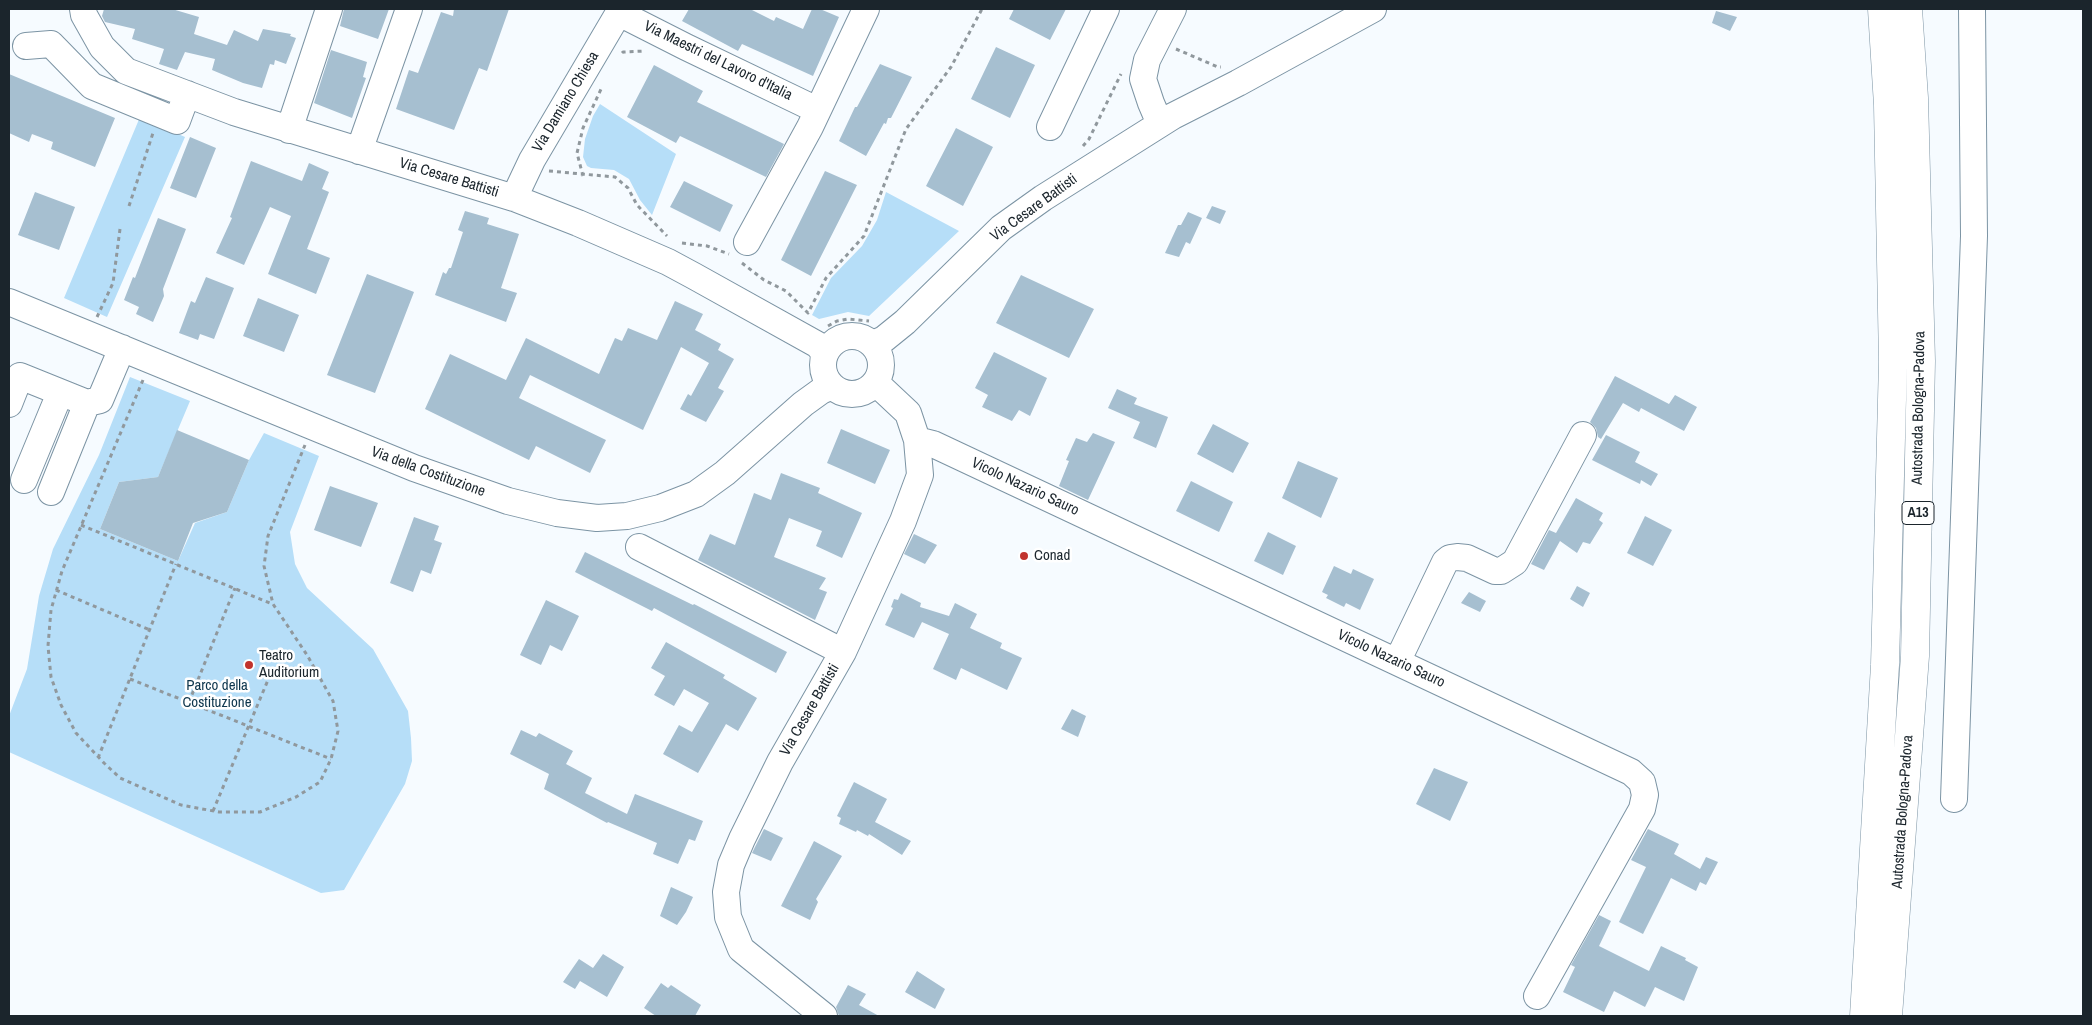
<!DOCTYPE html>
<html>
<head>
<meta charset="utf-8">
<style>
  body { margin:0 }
  #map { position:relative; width:2092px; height:1025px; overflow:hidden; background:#f6fbff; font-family:"Archivo Narrow",sans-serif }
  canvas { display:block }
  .frame { position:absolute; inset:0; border:10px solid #1b252c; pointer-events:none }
</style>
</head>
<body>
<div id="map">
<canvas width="2092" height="1025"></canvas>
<div class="frame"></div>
</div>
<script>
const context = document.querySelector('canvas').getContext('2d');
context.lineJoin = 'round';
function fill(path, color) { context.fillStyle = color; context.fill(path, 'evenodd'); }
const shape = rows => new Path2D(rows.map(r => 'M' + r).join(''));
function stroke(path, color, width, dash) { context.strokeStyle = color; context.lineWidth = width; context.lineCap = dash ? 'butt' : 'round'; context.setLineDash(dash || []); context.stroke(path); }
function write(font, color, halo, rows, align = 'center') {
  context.font = font + ' "Archivo Narrow",sans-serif'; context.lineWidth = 5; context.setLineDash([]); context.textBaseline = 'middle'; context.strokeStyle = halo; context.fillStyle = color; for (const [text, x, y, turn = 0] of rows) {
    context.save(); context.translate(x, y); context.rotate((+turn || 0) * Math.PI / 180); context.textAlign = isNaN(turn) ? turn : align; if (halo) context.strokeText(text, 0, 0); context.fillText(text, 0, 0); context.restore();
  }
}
fill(shape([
  [600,104,676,154,652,215,640,200,629,179,614,170,591,168,587,166,583,157,585,139,593,116],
  [140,117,185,137,107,317,64,298],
  [886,192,959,231,869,316,848,312,819,319,812,315,831,278,862,246,877,220],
  [130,377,190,401,158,477,119,482,100,529,178,561,195,523,227,512,249,460,264,433,319,456,290,532,295,564,307,588,373,649,408,711,411,738,412,761,405,784,344,890,321,893,9,752,9,716,27,669,39,596,53,549,99,455]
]), '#b6def8');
fill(shape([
  [104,9,172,9,199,17,194,34,227,45,234,30,258,41,263,29,291,34,290,36,296,38,286,64,275,60,274,65,270,64,262,88,243,83,212,70,215,59,185,52,177,70,159,64,164,49,132,39,135,29,105,22,102,16],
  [344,9,389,9,378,39,340,26],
  [454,9,509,9,487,71,479,68,454,130,396,109,409,70,418,73,441,12,453,16],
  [689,9,750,9,774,21,776,17,803,29,812,9,820,9,839,17,813,76,742,44,738,51,682,21],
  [1014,9,1066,9,1050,40,1009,19],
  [1716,11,1737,17,1730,31,1712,23],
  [996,47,1035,65,1010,118,971,99],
  [331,50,367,62,363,77,366,78,352,118,314,103],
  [880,64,912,77,891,118,888,118,886,124,884,123,866,156,839,141,855,107,857,107],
  [654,65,703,91,697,102,784,144,766,177,680,136,676,143,627,117],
  [9,74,115,118,95,167,51,149,53,142,32,134,29,142,9,133],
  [956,128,993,147,963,206,926,186],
  [190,137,216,148,196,198,170,188],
  [251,161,302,181,309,163,329,172,322,189,329,192,307,249,330,258,316,294,268,274,291,216,270,207,244,265,216,253,232,218,230,217],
  [825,171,857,185,811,276,781,260],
  [684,181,733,205,720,232,670,207],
  [35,192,75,207,59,250,18,235],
  [1212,206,1226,211,1220,224,1206,218],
  [465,211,489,218,487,224,519,234,501,288,517,293,506,322,435,295,443,272,446,274,449,268,451,268,463,232,458,230],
  [1188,212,1202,218,1190,244,1186,242,1179,257,1165,253,1178,225,1181,225],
  [158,218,186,229,163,289,164,296,153,322,136,314,139,307,124,300,133,277,135,278],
  [367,274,414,292,375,393,327,375],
  [1021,275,1094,309,1069,358,996,323],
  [206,277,234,288,214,339,200,334,198,340,179,333,191,301,195,303],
  [258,298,299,315,284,352,243,336],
  [675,301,703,314,695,330,721,344,718,350,734,359,718,388,724,391,706,422,680,409,688,394,691,396,709,363,681,347,643,430,530,375,519,398,606,440,590,473,536,446,529,460,425,409,450,354,506,380,526,338,599,374,615,338,622,341,628,328,657,340],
  [994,352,1047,378,1030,416,1019,410,1012,421,982,407,988,395,975,388],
  [1615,376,1669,404,1675,395,1697,407,1684,431,1641,408,1639,412,1623,403,1601,439,1598,437,1596,428,1590,422],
  [1117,389,1137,398,1134,404,1168,417,1156,448,1133,438,1140,422,1108,408],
  [1213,424,1249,443,1233,473,1197,454],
  [841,429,890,450,875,484,827,463],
  [177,430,249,460,227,512,193,523,178,561,100,529,119,482,158,477],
  [1093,433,1115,442,1088,500,1059,486,1069,461,1066,460,1076,438,1087,442],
  [1606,435,1640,452,1635,462,1658,474,1651,486,1641,480,1640,484,1592,460],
  [1298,461,1338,478,1321,518,1282,498],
  [781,473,820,488,818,493,862,513,842,558,816,546,822,531,789,518,774,557,826,578,819,589,827,592,815,620,698,560,710,534,735,545,754,493,771,500],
  [1191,481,1233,502,1219,532,1176,511],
  [330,486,378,503,361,547,314,530],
  [1576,498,1603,513,1599,520,1603,523,1590,544,1583,542,1577,553,1560,541,1544,570,1531,564,1549,530,1556,533],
  [1645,516,1672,530,1653,566,1627,553],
  [414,517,439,526,434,540,442,543,431,574,421,570,413,592,390,583],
  [1268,532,1296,546,1283,575,1254,561],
  [914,534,937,545,925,564,904,554],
  [585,552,693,605,694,604,787,652,776,673,654,608,652,611,575,572],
  [1334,566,1351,574,1353,569,1374,579,1360,610,1346,603,1344,607,1326,598,1328,595,1322,592],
  [1577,586,1590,593,1583,607,1570,599],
  [1469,592,1486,601,1480,612,1461,603],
  [901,593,921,603,920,607,949,616,955,603,977,614,970,628,1002,643,1000,648,1022,658,1007,690,961,668,956,680,933,669,949,634,922,622,914,638,885,625,893,608,891,607,894,599,898,600],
  [546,600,579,616,562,651,550,645,541,665,520,655],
  [666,642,725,675,723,678,757,698,738,731,726,724,698,773,663,754,679,725,692,732,709,703,684,689,674,706,654,695,665,676,651,668],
  [1072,709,1086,716,1078,737,1061,729],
  [521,730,536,737,539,733,573,751,566,764,592,778,585,793,627,814,635,794,703,821,695,841,689,839,678,864,653,854,657,843,608,822,607,823,544,789,549,774,510,754],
  [1434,768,1468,782,1450,821,1416,804],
  [854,782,887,799,875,822,911,841,902,855,869,834,868,836,857,830,856,832,839,824,841,818,837,816],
  [764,829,783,838,771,861,752,853],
  [1648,829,1679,844,1674,854,1700,869,1706,857,1718,862,1706,885,1700,882,1696,891,1671,878,1643,934,1619,922,1646,867,1631,860],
  [814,841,842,856,816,899,818,902,810,920,781,906],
  [671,887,693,897,686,912,677,925,660,916],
  [1599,915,1611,921,1599,946,1649,971,1661,946,1686,958,1685,960,1698,967,1684,1001,1655,987,1645,1007,1614,991,1604,1012,1563,992,1575,967,1571,965],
  [603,954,624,967,607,997,580,981,575,989,563,982,579,959,593,968],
  [917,971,945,989,935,1009,905,992],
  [661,983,668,988,671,985,701,1005,695,1016,656,1016,644,1008],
  [848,985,866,994,859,1005,879,1016,839,1016,836,1007]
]), '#a6bfd0');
const minor = shape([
  [83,9,84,15,102,47,126,71,234,112,514,198,578,223,668,262,694,276,818,345,825,354],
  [619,13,686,47,817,110],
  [26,46,51,44,92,86,177,121,187,94],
  [1160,124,1151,103,1143,79,1147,60,1173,9],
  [1050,127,1106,9],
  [289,130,329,9],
  [359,151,409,9],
  [514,198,532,160,621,9],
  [747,242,810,127,866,9],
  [9,302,414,468,508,501,557,513,597,518,627,516,660,508,696,494,725,473,803,404,821,391,832,386],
  '823 365a29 29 0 1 1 58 0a29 29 0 1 1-58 0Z',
  [873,344,884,339,905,322,1001,228,1043,198,1173,116,1238,83,1373,9],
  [9,404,20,376,87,403,100,400,122,348],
  [917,440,933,444,1631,772,1642,782,1645,795,1642,809,1537,996],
  [24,480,60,393],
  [51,492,87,403],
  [639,547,843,652],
  [1397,662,1445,562,1450,558,1457,557,1467,558,1495,571,1501,571,1515,562,1583,435],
  [1954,799,1974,236,1972,9],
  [824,1016,741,949,728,917,726,892,731,865,742,839,780,762,843,652,903,521,920,475,917,440,908,413,876,383]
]);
const highway = shape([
  [1864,1016,1885,665,1893,362,1888,105,1882,9],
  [1888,1016,1915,656,1921,361,1914,98,1908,9]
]);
stroke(minor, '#7c94a4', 28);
stroke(highway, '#7c94a4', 29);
stroke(shape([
  [1176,49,1218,67,1221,67],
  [622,53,623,52,645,51],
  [1083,146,1089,139,1121,74],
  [549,171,615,177,628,188,637,205,667,236],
  [583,176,577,153,583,128,602,87],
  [129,206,153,133],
  [682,243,707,246,729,254],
  [742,263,764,280,786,291,808,313,826,278,864,236,906,129,951,67,982,9],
  [97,317,113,283,120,229],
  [828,326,837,321,848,319,869,321],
  [143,380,62,571,51,610,48,646,51,677,61,705,76,733,104,763,120,778,181,805,219,812,260,812,296,797,320,782,331,759,338,731,333,701,307,655,273,604,264,566,268,536,305,445],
  [81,525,272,604],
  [56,590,150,630],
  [130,679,331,759],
  [189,702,235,588],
  [98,758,176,564],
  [213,811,268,680]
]), '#90989d', 3, [4, 4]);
stroke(minor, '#fff', 26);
stroke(highway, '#fff', 28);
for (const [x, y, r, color] of [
  [1024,556,5,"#c1332d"],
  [249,665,5,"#c1332d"]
]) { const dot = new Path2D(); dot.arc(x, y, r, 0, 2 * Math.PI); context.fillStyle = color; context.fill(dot); stroke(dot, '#fff', 2); }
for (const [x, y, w] of [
  [1918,513,32]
]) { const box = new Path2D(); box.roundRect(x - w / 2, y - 11.5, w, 23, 4); context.fillStyle = '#fff'; context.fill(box); stroke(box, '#1b252c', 1); }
write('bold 14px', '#1b252c', null, [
  ["A13",1918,513]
]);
write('15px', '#1b252c', '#fff', [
  ["Via Maestri del Lavoro d'Italia",718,61,26],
  ["Via Damiano Chiesa",566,102,-59],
  ["Via Cesare Battisti",449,178,17],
  ["Via Cesare Battisti",1034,208,-36],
  ["Autostrada Bologna-Padova",1919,408,-89],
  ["Via della Costituzione",428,472,20],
  ["Vicolo Nazario Sauro",1025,487,25],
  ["Vicolo Nazario Sauro",1391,659,25],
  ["Via Cesare Battisti",810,710,-60],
  ["Autostrada Bologna-Padova",1903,812,-86]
]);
write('15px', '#1b252c', '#fff', [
  ["Conad",1034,556],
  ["Teatro",259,656],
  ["Auditorium",259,673]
], 'left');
write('15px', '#0e364d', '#fff', [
  ["Parco della",217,686],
  ["Costituzione",217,703]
]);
</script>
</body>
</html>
